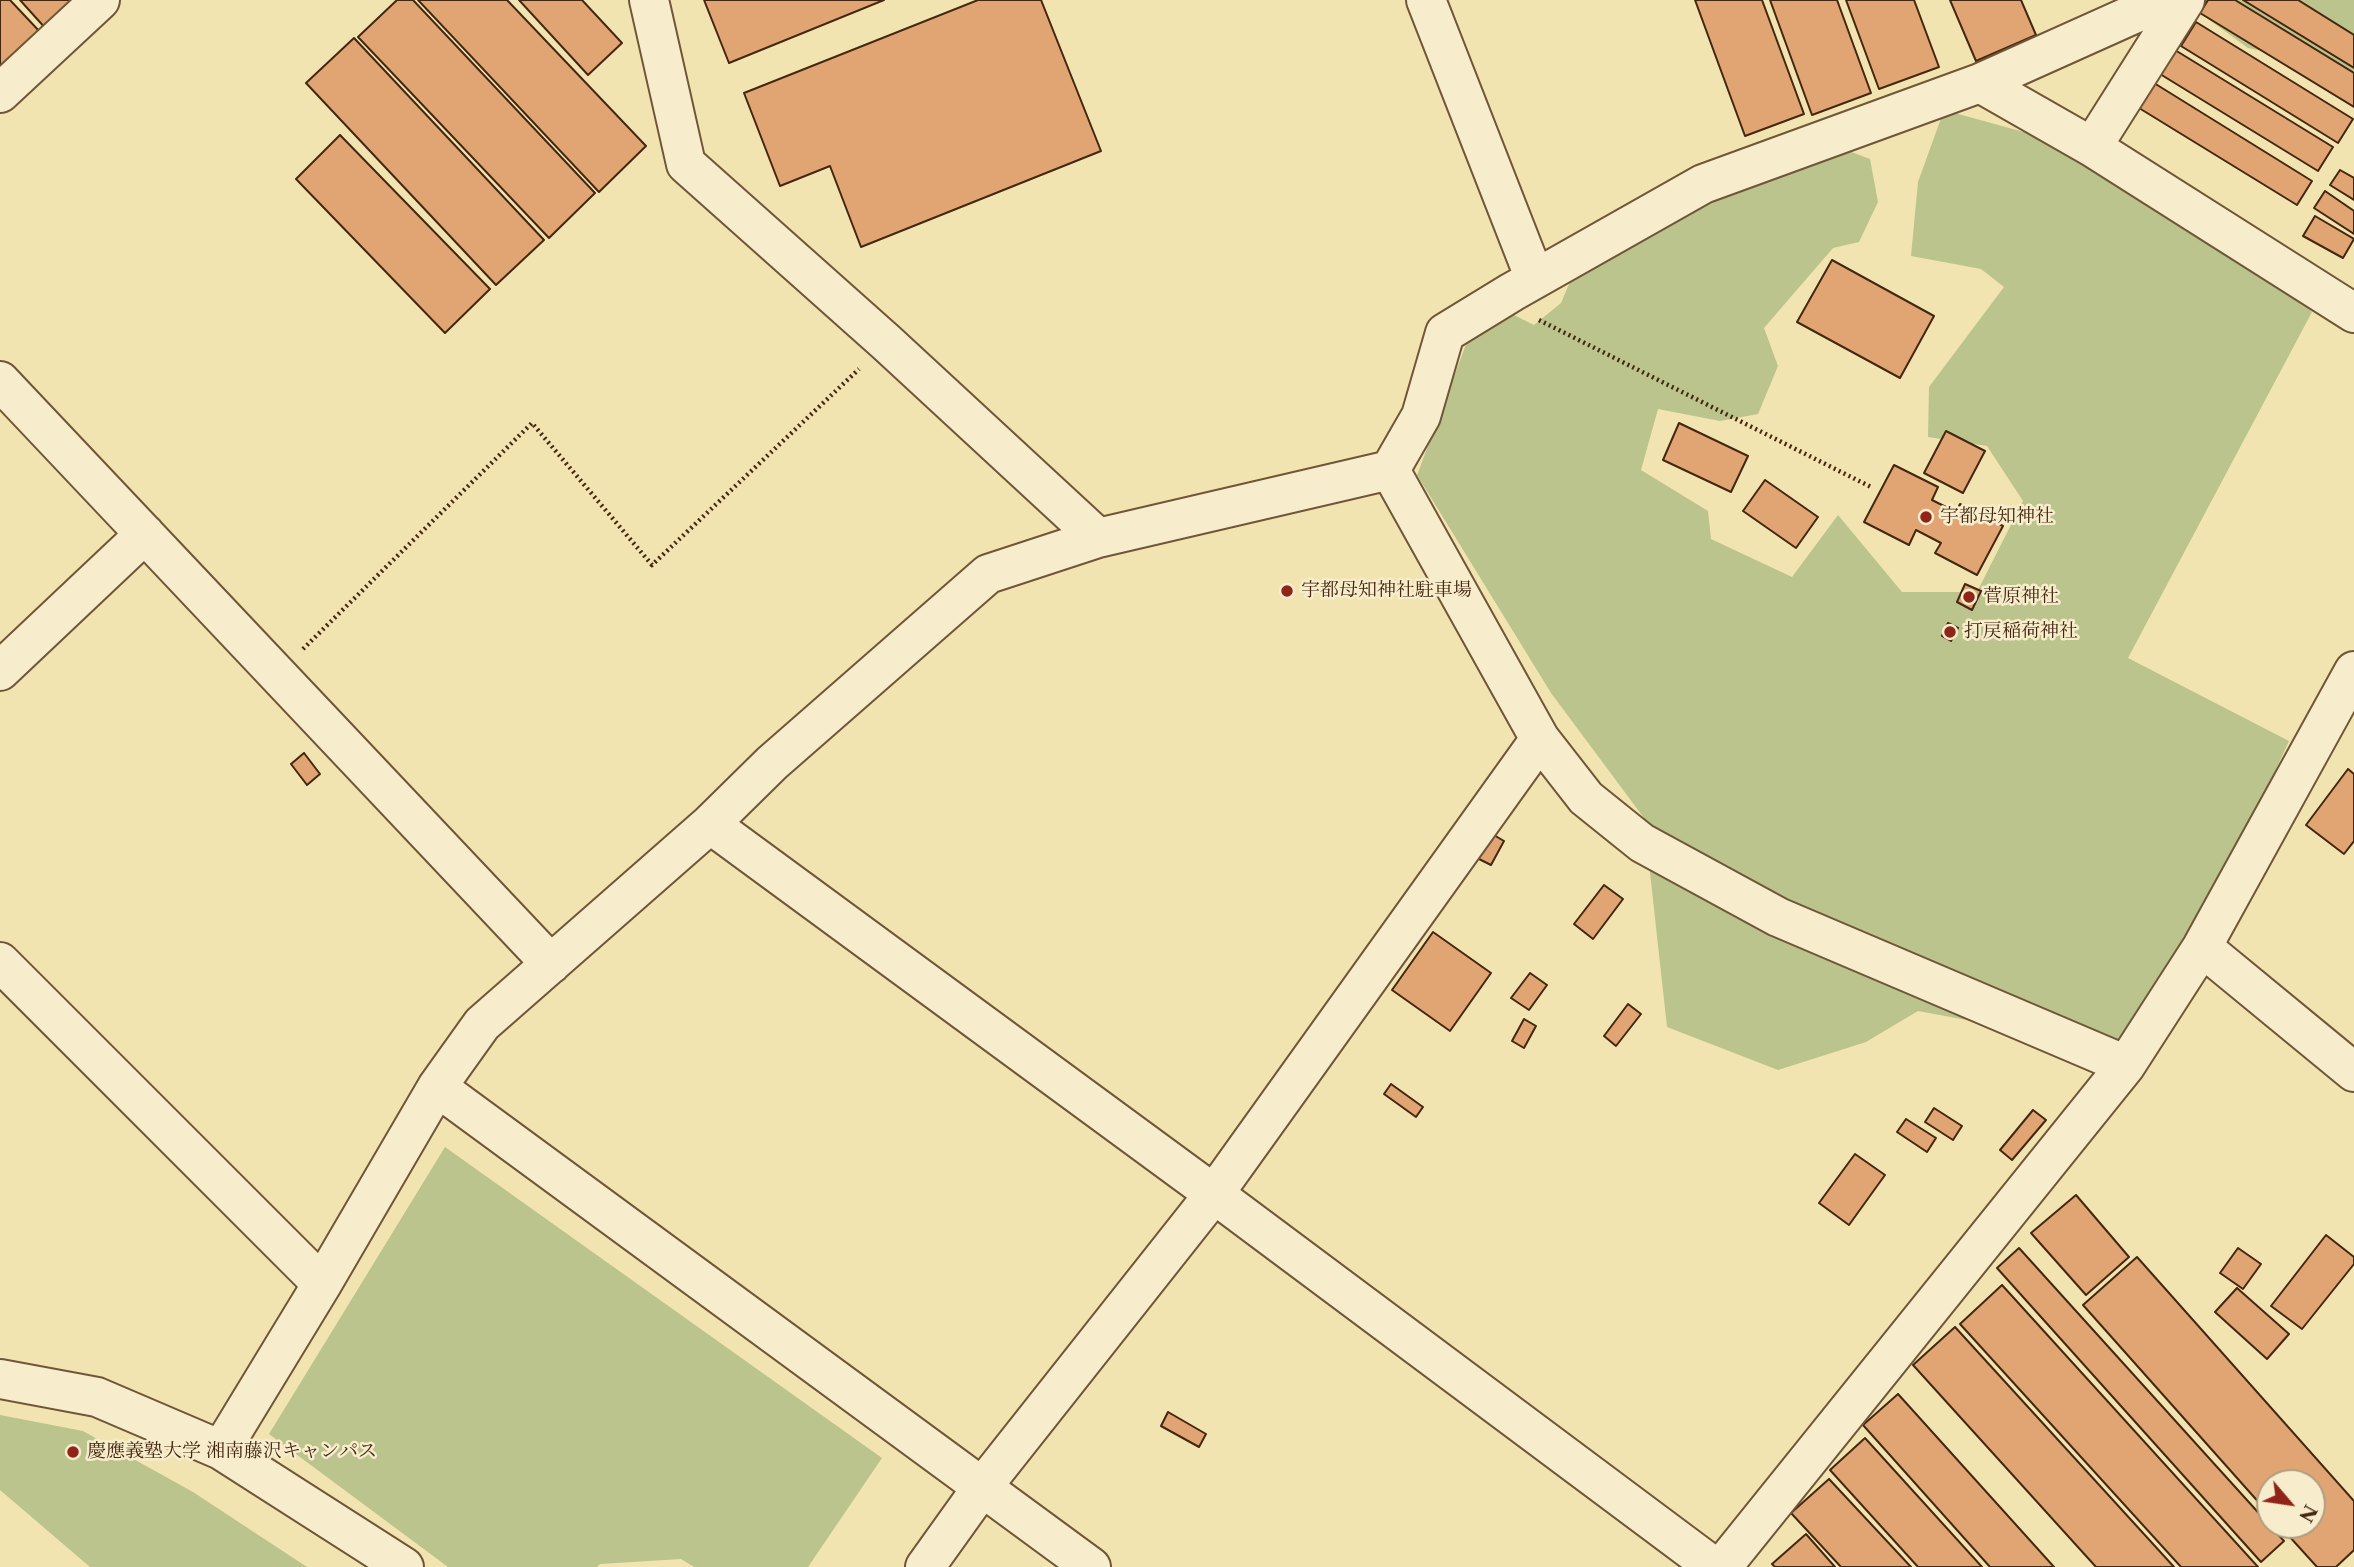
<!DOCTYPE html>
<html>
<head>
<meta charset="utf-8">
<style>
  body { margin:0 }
  #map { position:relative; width:2354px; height:1567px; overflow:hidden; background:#f2e4b1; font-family:"Libre Caslon Text",serif }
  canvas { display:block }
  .north { position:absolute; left:2256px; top:1469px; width:70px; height:70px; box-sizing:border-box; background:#f7edcc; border:2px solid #af9e81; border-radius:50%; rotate:119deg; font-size:19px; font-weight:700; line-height:28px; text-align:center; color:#442710 }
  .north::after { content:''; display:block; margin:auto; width:24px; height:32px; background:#8f2418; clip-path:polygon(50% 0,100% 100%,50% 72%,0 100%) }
</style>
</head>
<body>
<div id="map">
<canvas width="2354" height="1567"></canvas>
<div class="north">N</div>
</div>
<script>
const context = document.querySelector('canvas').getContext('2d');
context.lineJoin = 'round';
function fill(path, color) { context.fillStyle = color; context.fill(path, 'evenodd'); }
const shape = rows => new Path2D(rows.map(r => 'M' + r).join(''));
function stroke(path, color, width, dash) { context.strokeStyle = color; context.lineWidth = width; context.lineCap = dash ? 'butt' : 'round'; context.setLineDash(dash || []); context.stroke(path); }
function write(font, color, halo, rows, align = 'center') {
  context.font = font + ' "Libre Caslon Text","Noto Serif JP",serif'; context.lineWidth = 5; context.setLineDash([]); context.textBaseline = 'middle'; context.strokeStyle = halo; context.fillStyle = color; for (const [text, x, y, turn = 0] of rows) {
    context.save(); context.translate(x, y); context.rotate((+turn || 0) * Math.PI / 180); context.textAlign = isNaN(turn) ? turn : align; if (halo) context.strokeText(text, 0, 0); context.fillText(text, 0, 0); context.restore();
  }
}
fill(shape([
  [2182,0,2354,0,2354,75,2277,54,2248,48],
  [1944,110,2038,136,2292,292,2312,312,2128,658,2289,741,2206,921,2118,1048,1918,1011,1866,1042,1778,1070,1667,1027,1644,818,1551,693,1417,475,1471,331,1506,311,1534,325,1561,303,1575,270,1749,178,1849,151,1870,159,1878,202,1859,242,1833,248,1764,328,1778,366,1758,414,1720,421,1658,409,1641,470,1708,511,1711,539,1792,577,1838,515,1902,592,1977,592,2023,501,1987,446,1928,437,1929,387,2004,287,1981,269,1911,256,1918,182],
  [445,1147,882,1458,808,1567,694,1567,681,1559,600,1564,597,1567,448,1567,269,1434],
  [0,1415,83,1431,193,1492,307,1567,90,1567,0,1490]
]), '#bac48c');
const building = shape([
  [0,0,10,0,41,33,0,70,0,0],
  [20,0,79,0,47,30,20,0],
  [397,0,413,0,595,193,549,238,358,37,397,0],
  [418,0,507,0,646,146,599,192,418,0],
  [519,0,582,0,622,43,588,75,519,0],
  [704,0,884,0,729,63,704,0],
  [978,0,1041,0,1101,151,861,247,830,166,780,186,744,93,978,0],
  [1695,0,1762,0,1804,114,1745,136,1695,0],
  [1770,0,1837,0,1871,93,1812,115,1770,0],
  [1846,0,1914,0,1939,67,1879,89,1846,0],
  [1950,0,2021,0,2036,35,1976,61,1950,0],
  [2208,0,2235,0,2354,73,2354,107,2200,13,2208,0],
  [2243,0,2298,0,2354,35,2354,68,2243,0],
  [2196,22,2353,119,2338,143,2181,46,2196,22],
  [354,38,544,240,496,285,306,83,354,38],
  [2175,50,2333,147,2318,171,2160,74,2175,50],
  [2154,83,2312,181,2297,205,2139,108,2154,83],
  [340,135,490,289,445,333,296,179,340,135],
  [2340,170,2354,178,2354,200,2330,185,2340,170],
  [2325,191,2354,211,2354,234,2314,208,2325,191],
  [2315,216,2354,239,2343,258,2303,236,2315,216],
  [1832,260,1934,316,1900,378,1797,322,1832,260],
  [1679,423,1748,456,1731,492,1663,460,1679,423],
  [1946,431,1985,451,1963,493,1924,473,1946,431],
  [1894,465,1938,487,1932,500,1956,512,1960,504,2003,526,1977,575,1935,553,1941,543,1916,530,1909,545,1864,522,1894,465],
  [1765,480,1818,517,1796,548,1743,511,1765,480],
  [1965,584,1981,591,1972,610,1957,602,1965,584],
  [1948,623,1958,628,1951,641,1942,636,1948,623],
  [304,753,320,774,307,785,291,764,304,753],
  [2348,769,2354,774,2354,841,2344,854,2306,825,2348,769],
  [1487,831,1504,841,1491,865,1473,856,1487,831],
  [1604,885,1623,899,1593,939,1574,924,1604,885],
  [1433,932,1491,973,1450,1031,1392,990,1433,932],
  [1530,973,1547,985,1529,1010,1511,998,1530,973],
  [1628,1004,1641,1014,1616,1046,1604,1036,1628,1004],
  [1524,1019,1536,1026,1524,1048,1512,1041,1524,1019],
  [1391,1084,1423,1107,1416,1117,1384,1094,1391,1084],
  [1934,1108,1962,1126,1953,1140,1925,1122,1934,1108],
  [2033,1110,2046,1120,2012,1160,2000,1150,2033,1110],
  [1906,1119,1936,1138,1927,1152,1897,1132,1906,1119],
  [1855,1154,1885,1175,1849,1225,1819,1203,1855,1154],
  [2076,1195,2129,1257,2086,1295,2031,1233,2076,1195],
  [2326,1235,2354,1257,2354,1264,2302,1329,2271,1306,2326,1235],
  [2019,1248,2284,1541,2261,1562,1997,1268,2019,1248],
  [2238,1248,2261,1264,2243,1289,2220,1273,2238,1248],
  [2137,1257,2354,1501,2354,1550,2336,1567,2317,1567,2279,1525,2312,1525,2312,1483,2270,1483,2270,1515,2083,1305,2137,1257],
  [2002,1285,2258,1567,2181,1567,1960,1324,2002,1285],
  [2237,1288,2289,1334,2267,1359,2215,1312,2237,1288],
  [1955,1327,2174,1567,2096,1567,1913,1365,1955,1327],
  [1898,1394,2054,1567,1990,1567,1863,1425,1898,1394],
  [1168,1412,1206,1434,1199,1447,1161,1426,1168,1412],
  [1865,1438,1982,1567,1918,1567,1830,1470,1865,1438],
  [1829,1479,1911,1567,1841,1567,1791,1513,1829,1479],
  [1806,1534,1835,1567,1775,1567,1772,1564,1806,1534]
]);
fill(building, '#e1a574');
stroke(building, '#442710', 2);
const street = shape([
  [649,0,686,164,887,343,1098,538],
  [1426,0,1535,279],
  [1980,83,2092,147,2354,313],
  [0,93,100,0],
  [2092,147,2185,0],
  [0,381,551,964],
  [1390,470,1540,739,1586,798,1642,843,1778,917,2126,1065],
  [0,671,145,534],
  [710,824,1214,1194,1714,1567],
  [2202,947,2354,1072],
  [0,962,322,1284],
  [437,1087,1091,1567],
  [0,1379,97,1397,221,1450,404,1567],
  [221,1450,322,1284,437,1087,482,1024,710,824,772,763,988,574,1098,538,1390,470,1421,416,1445,333,1512,292,1703,184,1980,83,2165,0],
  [925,1567,983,1486,1214,1194,1540,739],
  [1722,1567,2126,1065,2202,947,2354,671]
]);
stroke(street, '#705638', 42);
stroke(shape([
  [1539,320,1873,488],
  [303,649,532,423,652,565,859,369]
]), '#442710', 4.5, [2, 3.5]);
stroke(street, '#f7edcc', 38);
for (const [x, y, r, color] of [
  [1926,517,7,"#8f2418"],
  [1287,591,7,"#8f2418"],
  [1969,597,7,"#8f2418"],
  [1950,632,7,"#8f2418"],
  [73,1452,7,"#8f2418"]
]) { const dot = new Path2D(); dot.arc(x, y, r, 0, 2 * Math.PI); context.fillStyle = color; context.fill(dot); stroke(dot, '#f7edcc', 2.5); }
write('19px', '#442710', '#f7edcc', [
  ["宇都母知神社",1940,517],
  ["宇都母知神社駐車場",1301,591],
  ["菅原神社",1983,597],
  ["打戻稲荷神社",1964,632],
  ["慶應義塾大学 湘南藤沢キャンパス",87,1452]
], 'left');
</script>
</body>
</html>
